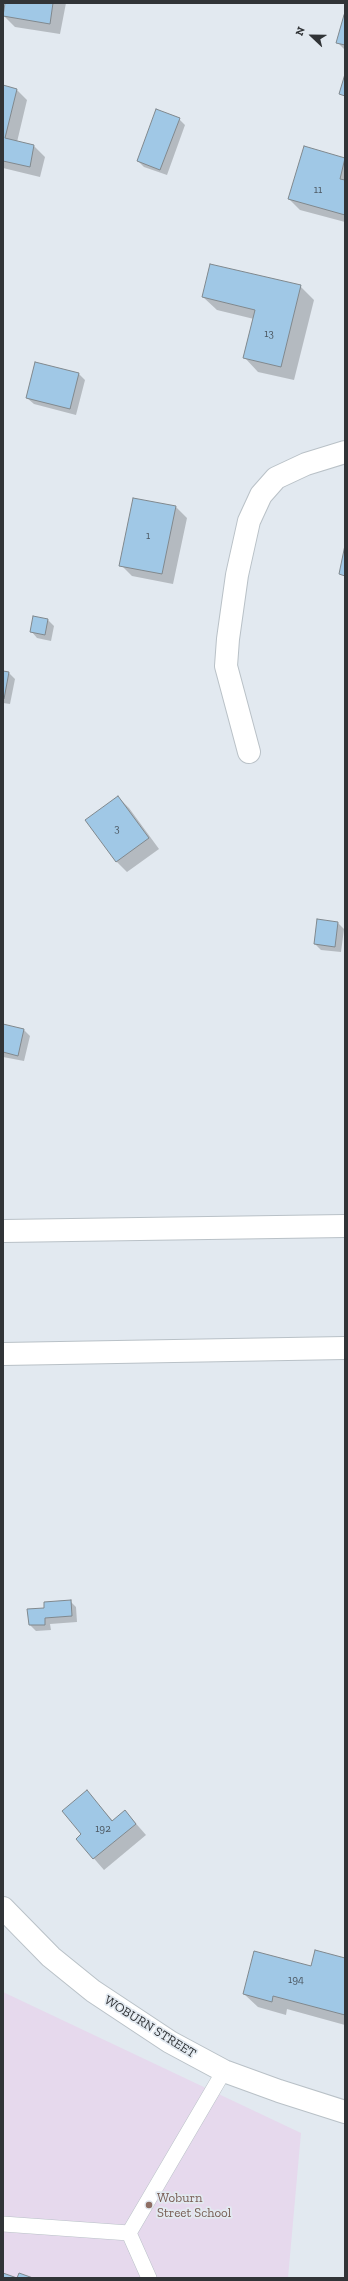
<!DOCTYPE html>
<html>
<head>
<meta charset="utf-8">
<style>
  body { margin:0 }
  #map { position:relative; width:348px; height:2281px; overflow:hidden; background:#e2e9f0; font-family:"Zilla Slab",serif }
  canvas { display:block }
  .frame { position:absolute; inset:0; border:4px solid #313437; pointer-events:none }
  .north { position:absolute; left:292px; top:16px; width:40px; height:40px; -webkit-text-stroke:3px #e2e9f0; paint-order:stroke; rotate:292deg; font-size:11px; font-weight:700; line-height:16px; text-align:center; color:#313437 }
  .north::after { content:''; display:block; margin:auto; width:14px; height:18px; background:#313437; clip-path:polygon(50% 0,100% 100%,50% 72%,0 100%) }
</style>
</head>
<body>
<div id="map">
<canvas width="348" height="2281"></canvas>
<div class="frame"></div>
<div class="north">N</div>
</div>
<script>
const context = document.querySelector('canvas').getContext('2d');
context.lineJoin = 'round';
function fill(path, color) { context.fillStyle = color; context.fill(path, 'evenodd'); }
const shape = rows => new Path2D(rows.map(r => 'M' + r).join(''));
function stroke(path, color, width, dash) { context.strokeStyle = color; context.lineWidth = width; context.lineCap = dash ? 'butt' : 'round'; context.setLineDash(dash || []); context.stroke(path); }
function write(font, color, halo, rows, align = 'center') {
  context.font = font + ' "Zilla Slab",serif'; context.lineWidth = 3.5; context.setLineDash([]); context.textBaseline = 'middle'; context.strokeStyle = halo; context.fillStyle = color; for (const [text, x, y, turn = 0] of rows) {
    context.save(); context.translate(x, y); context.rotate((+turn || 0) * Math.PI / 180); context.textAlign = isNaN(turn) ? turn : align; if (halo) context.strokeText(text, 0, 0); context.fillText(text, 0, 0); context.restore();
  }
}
fill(shape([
  [3,1992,301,2133,288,2278,3,2278]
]), '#e6d9ed');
fill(shape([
  [6,3,66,3,60,34,15,27,4,16],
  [345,16,345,50,337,42],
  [3,86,16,89,27,100,17,142,34,146,45,157,40,177,3,168],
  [179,119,185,125,167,175,144,167,138,161],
  [304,148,345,159,345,222,300,210,289,199],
  [300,286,314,300,294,380,258,372,245,358,254,319,217,310,203,297],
  [35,363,79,374,85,380,76,415,34,404,27,398],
  [134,499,176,507,187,518,173,584,132,576,121,565],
  [48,620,54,626,51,641,37,638,31,631],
  [3,672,9,673,15,679,10,704,3,703],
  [118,797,129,808,159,849,127,872,116,861],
  [318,920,338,923,344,929,341,952,321,950,315,944],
  [3,1025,24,1030,30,1036,24,1061,3,1057],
  [70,1601,76,1607,77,1622,50,1624,51,1630,36,1631,30,1625,29,1610,45,1609],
  [87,1792,113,1821,125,1811,146,1835,104,1870,77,1839,83,1835],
  [345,1960,345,2025,287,2009,286,2015,258,2007,244,1994,311,1968]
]), '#0003');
const building = shape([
  [5,3,53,3,50,24,3,16,5,3],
  [344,15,345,15,345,45,336,43,344,15],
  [345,74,345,96,339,94,345,74],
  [3,85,17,89,5,138,34,145,30,167,3,161,3,85],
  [156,109,180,118,160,170,137,161,156,109],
  [304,146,345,158,340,179,345,180,345,215,288,199,304,146],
  [210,264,301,285,281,367,243,358,255,310,202,297,210,264],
  [35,362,79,373,70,409,26,398,35,362],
  [133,498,176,506,162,574,119,566,133,498],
  [345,545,345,576,339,574,345,545],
  [33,616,48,619,45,635,30,632,33,616],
  [3,671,9,672,4,699,3,698,3,671],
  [118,796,149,838,116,862,85,820,118,796],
  [317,919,338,922,335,947,314,944,317,919],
  [3,1024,24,1029,18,1056,3,1052,3,1024],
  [71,1600,72,1616,45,1618,45,1625,29,1625,27,1609,44,1608,44,1602,71,1600],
  [87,1790,112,1821,125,1810,136,1824,93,1859,76,1839,81,1834,62,1811,87,1790],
  [315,1950,345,1958,345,2015,273,1996,272,2002,243,1994,254,1951,311,1966,315,1950],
  [3,2273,17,2278,19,2273,33,2278,3,2278,3,2273]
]);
fill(building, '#a0c8e6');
stroke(building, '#80888d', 1);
const service = shape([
  [3,2224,129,2233,149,2278],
  [129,2233,224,2071]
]);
const minor = shape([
  [249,752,226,666,228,639,237,575,249,521,261,495,276,478,306,464,345,452]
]);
const tertiary = shape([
  [3,1908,51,1957,93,1991,170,2042,224,2071,279,2091,345,2112]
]);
const motorway = shape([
  [3,1231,345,1226],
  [3,1354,345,1348]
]);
stroke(service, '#b9c1c7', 16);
stroke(minor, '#b9c1c7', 24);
stroke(tertiary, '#b9c1c7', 24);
stroke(motorway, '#b9c1c7', 24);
stroke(service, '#fff', 15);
stroke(minor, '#fff', 22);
stroke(tertiary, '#fff', 22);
stroke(motorway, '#fff', 22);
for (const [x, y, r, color] of [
  [149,2205,4,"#8d6e63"]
]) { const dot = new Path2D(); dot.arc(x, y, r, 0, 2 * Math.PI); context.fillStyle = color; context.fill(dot); stroke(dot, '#e2e9f0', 1.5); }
write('11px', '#4d5963', null, [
  ["11",318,190],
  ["13",269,334],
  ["1",148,536],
  ["3",117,829],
  ["192",103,1829],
  ["194",296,1980]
]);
write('13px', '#313437', '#e2e9f0', [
  ["WOBURN STREET",150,2027,32]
]);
write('13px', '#785e54', '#e2e9f0', [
  ["Woburn",157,2198],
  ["Street School",157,2213]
], 'left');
</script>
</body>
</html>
